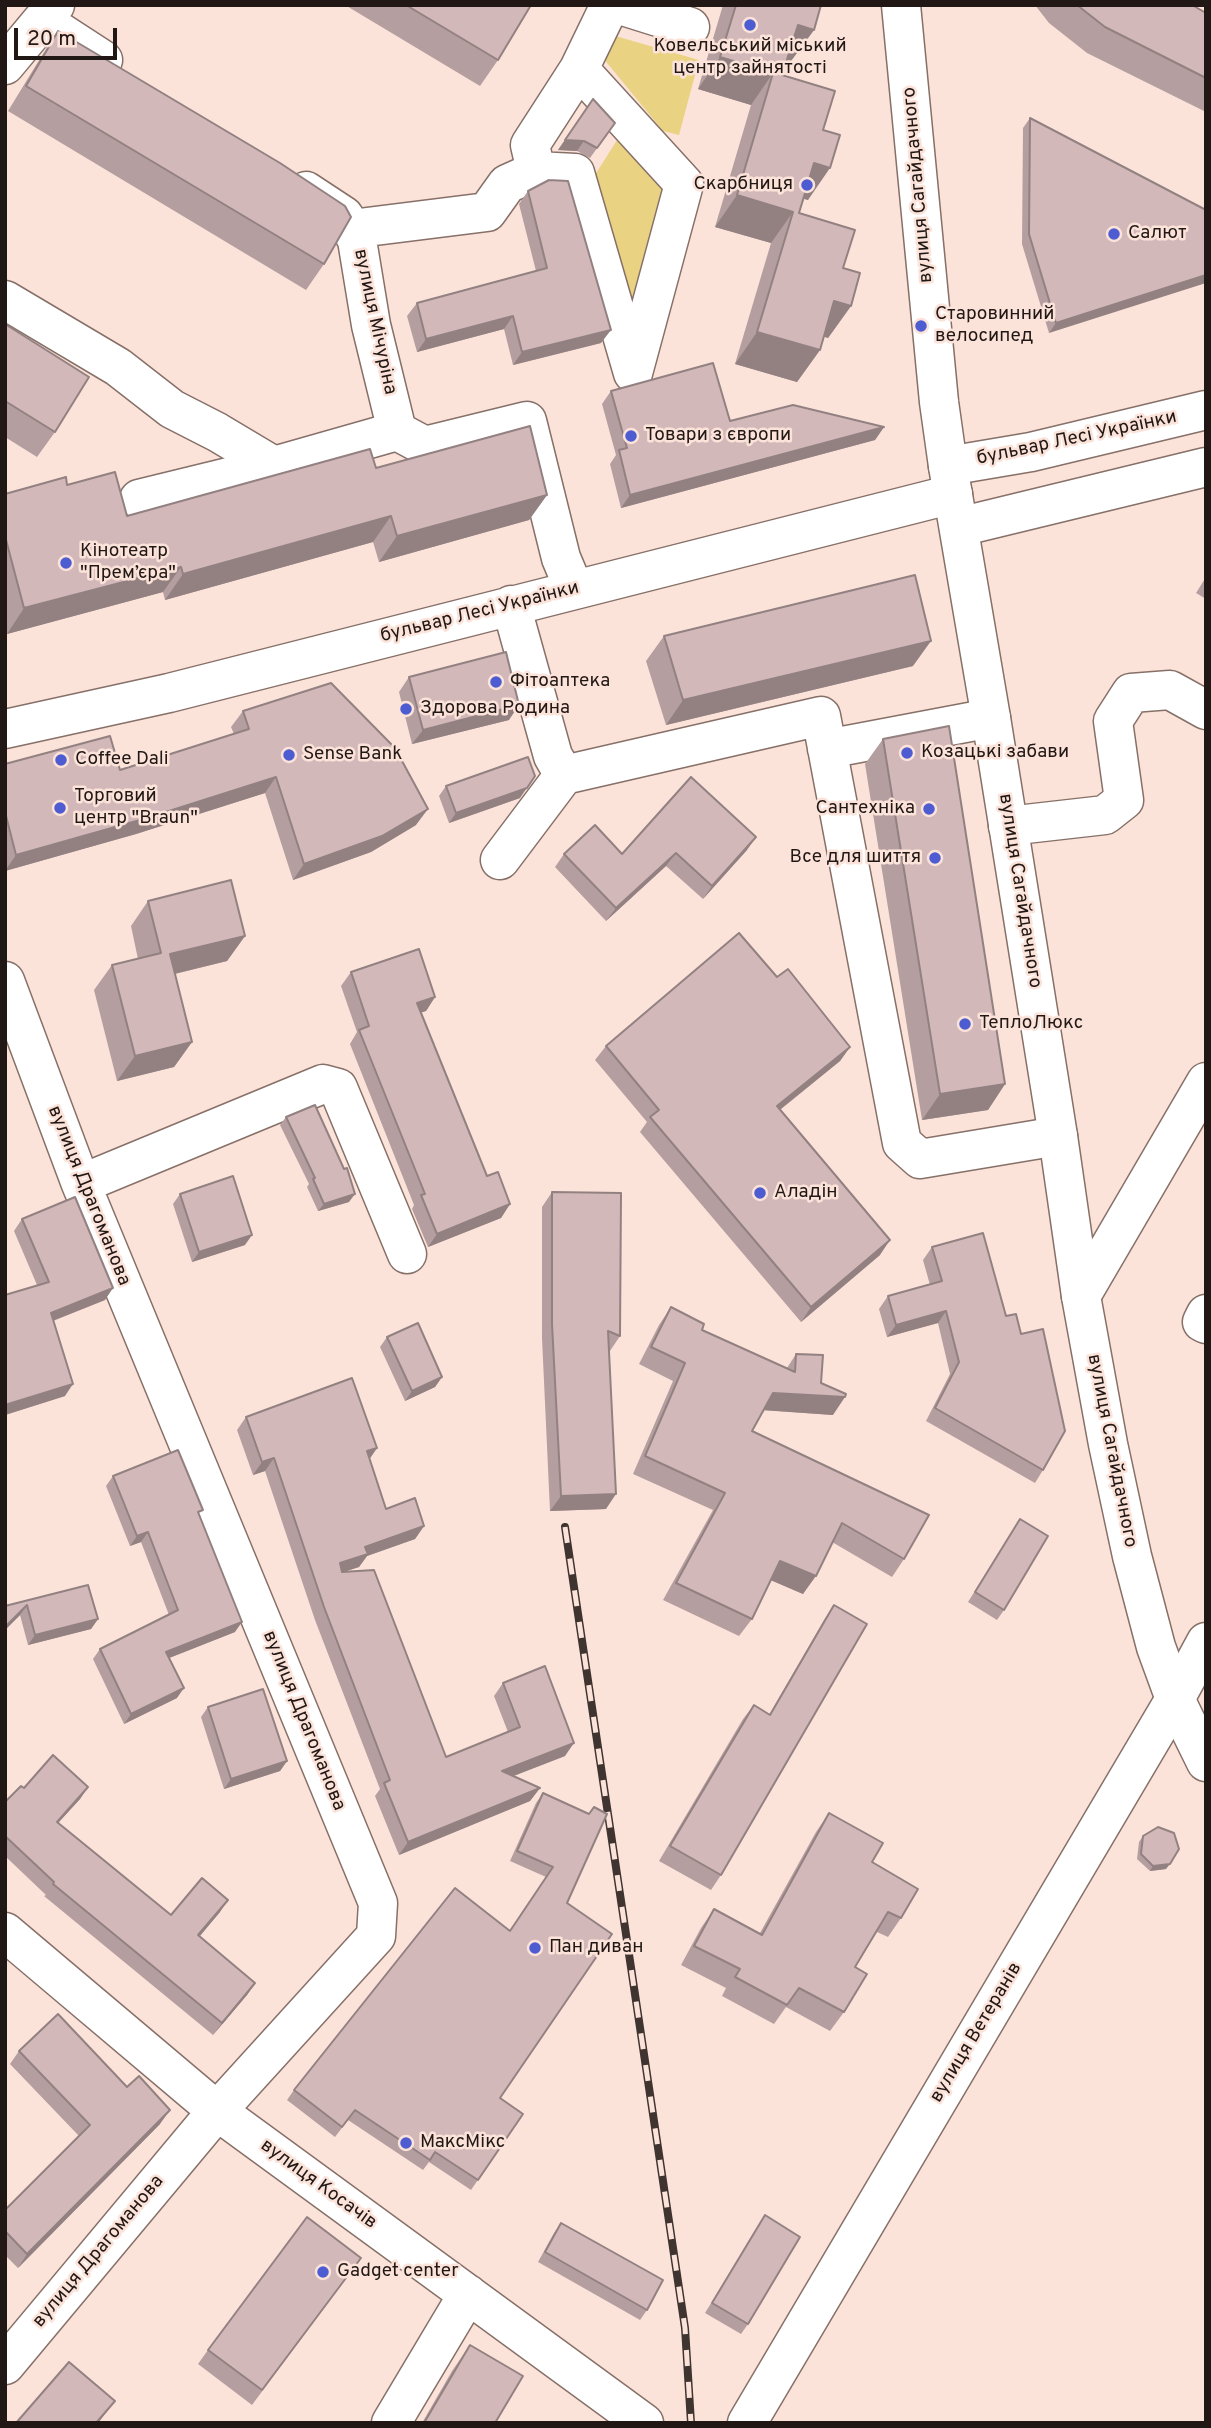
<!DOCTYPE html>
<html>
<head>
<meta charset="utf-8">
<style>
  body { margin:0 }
  #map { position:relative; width:1211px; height:2428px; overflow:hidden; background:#fce3da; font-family:Overpass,sans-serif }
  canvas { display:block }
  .frame { position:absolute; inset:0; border:7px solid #211815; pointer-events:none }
  .scale { position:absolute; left:14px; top:28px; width:103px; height:32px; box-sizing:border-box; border:4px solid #211815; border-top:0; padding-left:9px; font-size:21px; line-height:24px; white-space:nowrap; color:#211815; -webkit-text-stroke:5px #fce3da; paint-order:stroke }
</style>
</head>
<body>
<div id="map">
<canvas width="1211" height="2428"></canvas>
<div class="frame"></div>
<div class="scale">20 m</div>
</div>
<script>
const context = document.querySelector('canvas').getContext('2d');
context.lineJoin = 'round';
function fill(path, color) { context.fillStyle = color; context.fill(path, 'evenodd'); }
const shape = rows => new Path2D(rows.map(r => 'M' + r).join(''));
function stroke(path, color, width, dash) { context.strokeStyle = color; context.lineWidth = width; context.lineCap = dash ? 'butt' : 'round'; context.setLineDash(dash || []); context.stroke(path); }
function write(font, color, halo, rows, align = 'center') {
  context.font = font + ' Overpass,sans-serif'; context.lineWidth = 5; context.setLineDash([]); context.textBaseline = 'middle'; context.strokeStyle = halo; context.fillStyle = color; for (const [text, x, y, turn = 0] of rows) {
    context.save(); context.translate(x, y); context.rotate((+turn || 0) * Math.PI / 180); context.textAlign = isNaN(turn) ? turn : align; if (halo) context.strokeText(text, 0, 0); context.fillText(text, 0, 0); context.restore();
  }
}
fill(shape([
  [612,35,699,60,679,135,663,131,603,58],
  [624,129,670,181,635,319,593,178]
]), '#ead283');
const minor = shape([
  [620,5,690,27],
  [43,21,103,60],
  [5,65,55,5],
  [579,69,684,184,633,373],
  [536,171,575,173,633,373],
  [306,191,344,216,357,240,371,325,397,431],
  [351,229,487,212,507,184,536,171,530,145,579,69,610,5],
  [5,300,118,367,172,409,217,432,274,466],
  [948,466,1031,452,1206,410],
  [139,499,274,466,397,431,425,446,527,421,561,558,574,589],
  [959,527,1206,467],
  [511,605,553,756,564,775,821,716,902,1143,920,1159,1058,1136],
  [5,729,169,693,953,494],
  [827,749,991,718],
  [1008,826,1105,815,1124,800,1113,721,1131,693,1170,690,1206,710],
  [500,860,564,775],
  [5,981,81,1184,378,1903,376,1936,217,2111,5,2365],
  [81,1184,323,1084,338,1088,407,1254],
  [1081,1296,1206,1082],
  [1206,1314,1202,1322,1206,1324],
  [5,1932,217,2111,644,2423],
  [391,2423,468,2294],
  [747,2423,1175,1699,1206,1642]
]);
const major = shape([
  [901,5,939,402,948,466,991,718,1058,1136,1081,1296,1108,1444,1132,1556,1156,1647,1175,1699,1206,1762]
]);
stroke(minor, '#867068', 41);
stroke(major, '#867068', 41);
stroke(minor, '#fff', 38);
stroke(major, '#fff', 38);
const rail = shape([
  [565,1527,685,2328,691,2423]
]);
stroke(rail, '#3f3430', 8);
stroke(rail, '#fce3da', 5, [16]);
fill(shape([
  [345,5,584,5,583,7,531,6,498,60,480,86],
  [723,5,821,5,814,30,791,61,787,60,782,75,823,130,808,200,804,199,799,213,843,268,851,306,828,338,824,336,820,350,797,382,735,364,771,243,715,227,751,105,698,89],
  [1035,5,1192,5,1206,13,1206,112,1087,53,1049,23],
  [58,31,324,264,306,290,8,111,41,57],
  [593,99,615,123,590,158,577,151,558,150],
  [1030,118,1206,210,1049,333,1022,244,1023,128],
  [528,191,601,343,513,365,504,329,417,352,407,316,417,303,536,271,519,204],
  [5,324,55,432,37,457,5,437],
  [611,391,730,421,884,427,875,440,621,508,610,464,616,455,602,404],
  [376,468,547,495,529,520,379,562,373,542,165,600,163,592,7,634,5,628,5,494,67,485,127,516],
  [1206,577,1206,599,1196,593],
  [664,636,913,666,666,725,646,661],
  [409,677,509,720,412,744,399,692],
  [243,711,416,825,371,852,293,880,265,793,136,834,5,871,5,764,120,770,234,734,231,727],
  [883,739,1005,1084,988,1110,922,1120,865,764],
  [446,786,520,798,449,823,439,796],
  [747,850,703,899,666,866,606,921,555,867,564,854,622,854],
  [148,901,245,936,227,961,175,974,192,1042,174,1067,117,1081,94,990,112,965,138,959,131,926],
  [351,972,435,997,426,1011,421,1012,487,1176,510,1204,501,1218,428,1247,412,1209,414,1205,350,1044,357,1032,341,986],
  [777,977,850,1047,840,1061,780,1110,880,1255,801,1322,640,1132,647,1122,595,1060,606,1046],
  [286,1117,349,1202,318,1211,307,1187,309,1184,280,1125],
  [552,1192,620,1336,610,1351,609,1350,606,1509,550,1511,542,1338,542,1207],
  [180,1194,245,1245,192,1262,173,1204],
  [22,1219,105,1300,53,1321,65,1396,5,1415,5,1295,37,1285,14,1231],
  [932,1247,1043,1470,1035,1483,926,1421,950,1374,938,1323,887,1337,879,1309,888,1296,930,1285,923,1260],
  [671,1307,702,1330,787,1368,796,1354,821,1383,833,1415,763,1410,752,1431,904,1559,892,1577,832,1542,803,1594,771,1580,752,1619,739,1636,663,1600,713,1510,633,1474,673,1381,639,1364,659,1325],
  [387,1337,442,1377,435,1387,405,1401,380,1347],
  [246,1417,377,1448,369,1460,386,1509,424,1526,415,1539,367,1556,359,1567,343,1572,446,1757,508,1732,494,1696,503,1683,565,1756,513,1776,540,1788,530,1801,399,1855,375,1796,380,1789,315,1620,265,1471,253,1475,237,1430],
  [113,1476,200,1515,235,1632,169,1658,177,1698,124,1724,93,1659,100,1649,169,1615,141,1542,130,1546,106,1486],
  [1020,1519,1004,1610,997,1620,968,1602],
  [88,1585,98,1619,91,1629,28,1645,20,1615,5,1630,5,1606],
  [834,1605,721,1875,711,1890,659,1861,743,1719,754,1705,769,1715,824,1620],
  [208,1707,287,1761,280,1771,224,1789,201,1717],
  [88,1787,80,1799,58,1823,171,1915,220,1912,199,1936,255,1983,247,1995,213,2035,44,1896,46,1895,5,1856,5,1802,24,1788],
  [543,1793,567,1903,500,2098,523,2114,471,2190,429,2162,423,2170,348,2120,335,2137,287,2100,294,2090,510,1931,546,1877,510,1861,536,1803],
  [829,1813,872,1862,901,1918,888,1937,877,1932,855,1967,844,2012,830,2031,786,2007,774,2024,722,1996,726,1988,681,1965,701,1928,714,1909,760,1933,816,1832],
  [1143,1836,1166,1869,1150,1871,1137,1859,1139,1842],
  [19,2051,160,2124,18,2268,5,2255,5,2210,79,2136,10,2064],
  [765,2215,748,2324,741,2334,705,2313],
  [561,2223,647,2310,640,2320,538,2262,554,2233],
  [361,2258,252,2405,198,2364,208,2350],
  [470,2345,495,2423,422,2423,452,2371]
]), '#b59e9f');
fill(shape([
  [520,5,584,5,583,7],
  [798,25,814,30,791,61,775,56],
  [720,57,773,73,751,105,698,89],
  [565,140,584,141,577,151,558,150],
  [814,163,830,168,808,200,792,195],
  [737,195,793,212,771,243,715,227],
  [1206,275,1206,283,1049,333,1056,323],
  [834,301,851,306,828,338,812,333],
  [513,316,504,329,417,352,426,339],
  [611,330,601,343,513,365,522,352],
  [757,332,820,350,797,382,735,364],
  [884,427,875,440,621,508,630,495],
  [547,495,529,520,379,562,397,536],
  [391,516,373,542,165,600,183,574],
  [181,567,163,592,7,634,24,608],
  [931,641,913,666,666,725,683,700],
  [519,705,509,720,412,744,423,730],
  [535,776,520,798,449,823,456,813],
  [276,777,265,793,136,834,5,871,16,855],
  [428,809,416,825,371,852,293,880,304,864],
  [756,837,747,850,703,899,712,886],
  [676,853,666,866,606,921,616,908],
  [245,936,227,961,153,979,170,954],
  [435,997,426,1011,408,1017,417,1003],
  [192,1042,174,1067,117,1081,135,1056],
  [850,1047,840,1061,767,1120,777,1106],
  [1005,1084,988,1110,922,1120,940,1094],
  [355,1194,349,1202,318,1211,324,1204],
  [510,1204,501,1218,428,1247,437,1234],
  [252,1235,245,1245,192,1262,199,1252],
  [890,1240,880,1255,801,1322,811,1307],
  [113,1288,105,1300,42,1325,51,1313],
  [946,1311,938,1323,887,1337,896,1325],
  [442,1377,435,1387,405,1401,412,1391],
  [73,1384,65,1396,5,1415,5,1405],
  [773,1393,845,1397,833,1415,761,1410],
  [377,1448,368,1461,367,1451],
  [274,1458,265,1471,253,1475,262,1462],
  [616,1494,606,1509,550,1511,561,1496],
  [424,1526,415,1539,367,1556,359,1567,331,1576,340,1563,365,1547],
  [148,1532,141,1542,130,1546,137,1536],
  [780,1561,816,1576,803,1594,768,1579],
  [27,1605,20,1615,5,1630,5,1627],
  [98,1619,91,1629,28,1645,35,1635],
  [242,1622,235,1632,159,1662,166,1652],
  [184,1688,177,1698,124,1724,131,1714],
  [574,1743,565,1756,493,1784,502,1771],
  [287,1761,280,1771,224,1789,231,1779],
  [88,1787,80,1799,48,1834,57,1822],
  [540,1788,530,1801,399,1855,408,1842],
  [1170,1864,1166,1869,1150,1871,1153,1866],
  [228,1900,220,1912,190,1948,198,1935],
  [255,1983,247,1995,213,2035,222,2023],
  [170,2110,160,2124,18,2268,27,2254],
  [115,2401,98,2423,96,2423]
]), '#938182');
const building = shape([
  [406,5,531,5,498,60,406,5],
  [736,5,821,5,814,30,798,25,782,75,835,91,823,130,840,135,830,168,814,163,799,213,855,230,843,268,860,273,851,306,834,301,820,350,757,332,793,212,737,195,773,73,720,57,736,5],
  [1077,5,1192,5,1206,13,1206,78,1105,27,1077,5],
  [58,31,280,163,345,206,351,217,324,264,26,86,58,31],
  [593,99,615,123,597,148,584,141,565,140,593,99],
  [1030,118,1206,210,1206,275,1056,323,1029,234,1030,118],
  [549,180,568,181,611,330,522,352,513,316,426,339,417,303,547,268,528,191,549,180],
  [5,324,89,377,55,432,5,401,5,324],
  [713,363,730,421,793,405,884,427,630,495,619,450,627,448,611,391,713,363],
  [530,426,547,495,397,536,391,516,183,574,181,567,24,608,5,536,5,494,66,477,67,485,115,472,127,516,370,449,376,468,530,426],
  [915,575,931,641,683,700,664,636,915,575],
  [506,652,519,705,423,730,409,677,506,652],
  [331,683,395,748,428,809,382,836,304,864,276,777,147,818,16,855,5,812,5,764,110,736,120,770,249,729,243,711,331,683],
  [949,726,1005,1084,940,1094,883,739,949,726],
  [528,757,535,776,527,788,456,813,446,786,528,757],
  [691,777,756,837,712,886,676,853,616,908,564,854,595,825,622,854,691,777],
  [231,880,245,936,170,954,192,1042,135,1056,112,965,161,953,148,901,231,880],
  [739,933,777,977,788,969,850,1047,777,1106,890,1240,811,1307,650,1117,659,1110,606,1046,739,933],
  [419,949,435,997,417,1003,487,1176,498,1172,510,1204,437,1234,421,1195,425,1194,359,1030,369,1026,351,972,419,949],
  [315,1105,344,1169,347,1168,355,1194,324,1204,313,1179,315,1178,286,1117,315,1105],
  [233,1176,252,1235,199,1252,180,1194,233,1176],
  [552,1192,621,1193,620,1336,608,1331,616,1494,561,1496,552,1324,552,1192],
  [75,1197,113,1288,51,1313,73,1384,5,1405,5,1295,49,1282,22,1219,75,1197],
  [983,1233,1006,1316,1016,1314,1021,1334,1043,1329,1065,1431,1043,1470,935,1408,959,1362,946,1311,896,1325,888,1296,942,1281,932,1247,983,1233],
  [671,1307,704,1324,702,1330,795,1372,796,1354,823,1355,821,1383,846,1394,845,1397,773,1393,752,1431,929,1515,904,1559,842,1523,816,1576,780,1561,752,1619,676,1583,725,1493,645,1456,685,1363,651,1347,671,1307],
  [418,1323,442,1377,412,1391,387,1337,418,1323],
  [352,1378,377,1448,367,1451,386,1509,415,1498,424,1526,365,1547,368,1554,340,1563,342,1572,374,1570,446,1757,520,1727,503,1683,545,1666,574,1743,502,1771,540,1788,408,1842,384,1783,390,1780,324,1607,274,1458,262,1462,246,1417,352,1378],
  [178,1450,203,1510,198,1512,242,1622,166,1652,184,1688,131,1714,100,1649,178,1610,148,1532,137,1536,113,1476,178,1450],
  [1020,1519,1048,1536,1004,1610,975,1592,1020,1519],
  [88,1585,98,1619,35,1635,27,1605,5,1627,5,1606,88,1585],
  [834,1605,867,1624,721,1875,670,1846,754,1705,770,1715,834,1605],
  [263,1689,287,1761,231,1779,208,1707,263,1689],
  [53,1755,88,1787,57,1822,171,1915,202,1878,228,1900,198,1935,255,1983,222,2023,53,1884,54,1882,5,1836,5,1802,21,1786,24,1788,53,1755],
  [543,1793,589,1814,594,1807,607,1814,567,1903,612,1934,500,2098,523,2114,478,2180,435,2152,430,2160,355,2110,342,2127,294,2090,455,1888,510,1931,553,1867,517,1851,543,1793],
  [829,1813,883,1843,872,1862,918,1889,901,1918,888,1912,855,1967,867,1974,844,2012,799,1988,787,2005,735,1977,740,1969,694,1946,714,1909,762,1935,829,1813],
  [1158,1827,1174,1833,1179,1849,1170,1864,1153,1866,1141,1854,1143,1836,1158,1827],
  [58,2014,127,2087,139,2076,170,2110,27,2254,5,2231,5,2210,90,2125,19,2051,58,2014],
  [765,2215,800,2237,748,2324,712,2303,765,2215],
  [307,2217,361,2258,262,2390,208,2350,307,2217],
  [561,2223,663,2280,647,2310,545,2252,561,2223],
  [470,2345,523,2376,495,2423,424,2423,470,2345],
  [69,2362,115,2401,96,2423,16,2423,69,2362]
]);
fill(building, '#d2b8b9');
stroke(building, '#938182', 2);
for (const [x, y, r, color] of [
  [750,25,7,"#4e5cd1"],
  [807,185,7,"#4e5cd1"],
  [1114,234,7,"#4e5cd1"],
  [921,326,7,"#4e5cd1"],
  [631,436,7,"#4e5cd1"],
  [66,563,7,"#4e5cd1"],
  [496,682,7,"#4e5cd1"],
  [406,709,7,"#4e5cd1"],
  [907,753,7,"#4e5cd1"],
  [289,755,7,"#4e5cd1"],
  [61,760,7,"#4e5cd1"],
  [60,808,7,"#4e5cd1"],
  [929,809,7,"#4e5cd1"],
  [935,858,7,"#4e5cd1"],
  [965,1024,7,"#4e5cd1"],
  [760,1193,7,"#4e5cd1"],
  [535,1948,7,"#4e5cd1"],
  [406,2143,7,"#4e5cd1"],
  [323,2272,7,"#4e5cd1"]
]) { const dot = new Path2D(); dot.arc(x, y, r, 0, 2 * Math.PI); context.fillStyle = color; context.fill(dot); stroke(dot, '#fce3da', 2.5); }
write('19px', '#211815', '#fce3da', [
  ["Ковельський міський",750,47,"center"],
  ["центр зайнятості",750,69,"center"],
  ["Скарбниця",793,185,"right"],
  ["Салют",1128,234],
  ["Старовинний",935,315],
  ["велосипед",935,337],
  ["Товари з європи",645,436],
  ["Кінотеатр",80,552],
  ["\"Прем’єра\"",80,574],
  ["Фітоаптека",510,682],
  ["Здорова Родина",420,709],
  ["Козацькі забави",921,753],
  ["Sense Bank",303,755],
  ["Coffee Dali",75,760],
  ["Торговий",74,797],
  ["центр \"Braun\"",74,819],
  ["Сантехніка",915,809,"right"],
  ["Все для шиття",921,858,"right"],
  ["ТеплоЛюкс",979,1024],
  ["Аладін",774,1193],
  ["Пан диван",549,1948],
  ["МаксМікс",420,2143],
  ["Gadget center",337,2272]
], 'left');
write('19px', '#211815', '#fce3da', [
  ["вулиця Сагайдачного",919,185,-95],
  ["вулиця Мічуріна",374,322,78],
  ["бульвар Лесі Українки",1077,439,-12],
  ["бульвар Лесі Українки",480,613,-14],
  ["вулиця Сагайдачного",1019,891,81],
  ["вулиця Драгоманова",88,1196,68],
  ["вулиця Сагайдачного",1111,1451,79],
  ["вулиця Драгоманова",303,1721,68],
  ["вулиця Ветеранів",977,2033,-59],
  ["вулиця Косачів",318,2185,36],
  ["вулиця Драгоманова",99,2252,-50]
]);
</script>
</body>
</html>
